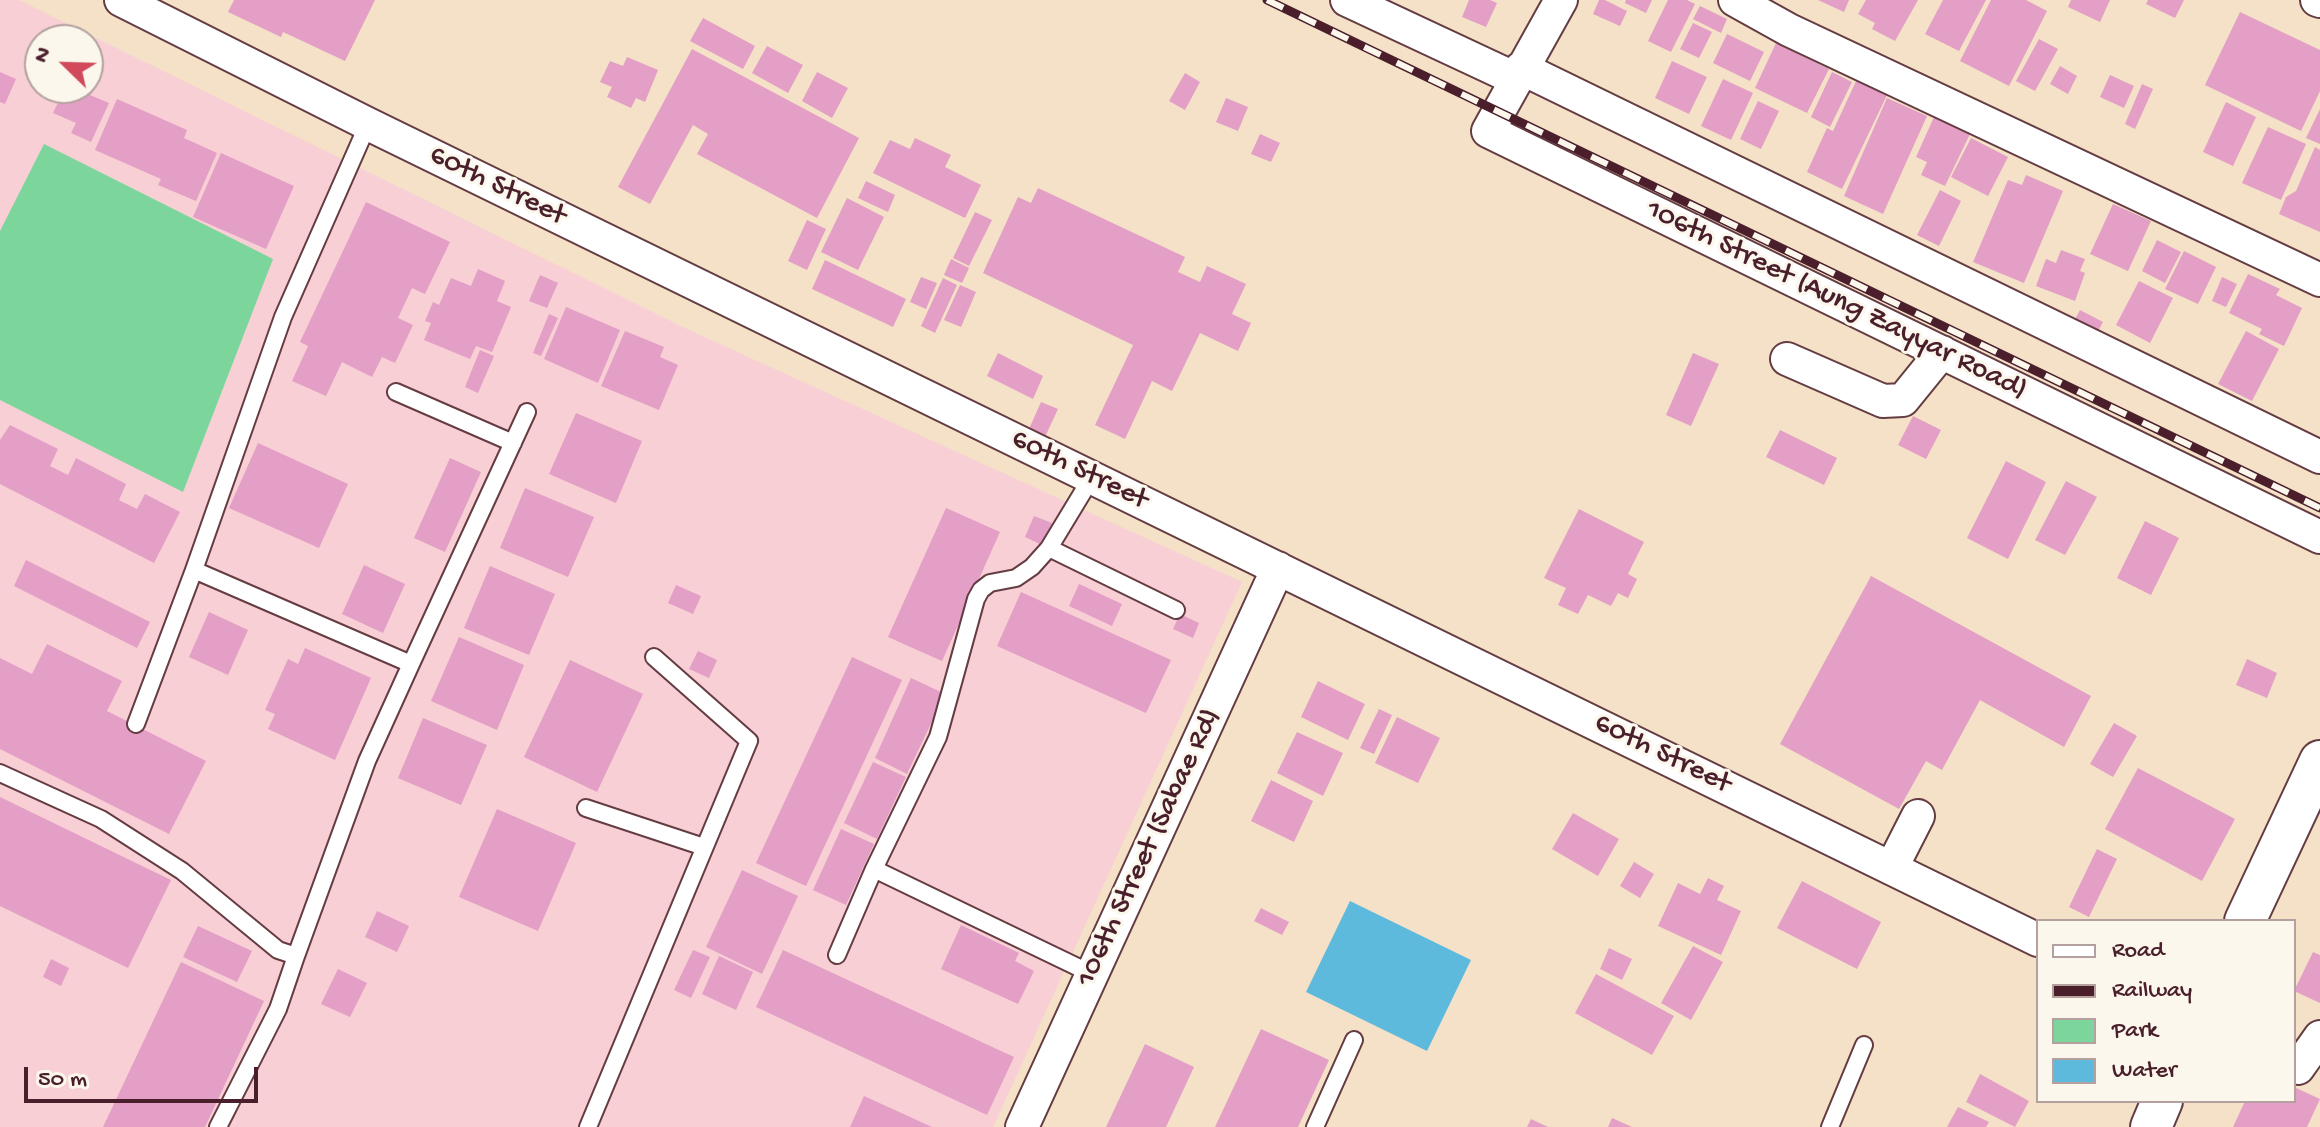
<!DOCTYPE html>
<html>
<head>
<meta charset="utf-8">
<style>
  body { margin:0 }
  #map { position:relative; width:2320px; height:1127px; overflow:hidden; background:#f4e1c7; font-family:"Gochi Hand",sans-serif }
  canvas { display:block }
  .legend { position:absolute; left:2036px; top:919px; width:260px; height:184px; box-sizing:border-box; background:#fbf7ec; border:2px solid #b4a19f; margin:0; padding:10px 14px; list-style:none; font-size:24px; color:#4a1f2b }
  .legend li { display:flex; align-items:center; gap:16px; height:40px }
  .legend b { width:40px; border:2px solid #b4a19f }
  .north { position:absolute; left:24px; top:24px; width:80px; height:80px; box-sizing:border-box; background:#fbf7ec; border:2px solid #b4a19f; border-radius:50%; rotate:293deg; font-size:22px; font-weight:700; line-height:32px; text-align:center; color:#4a1f2b }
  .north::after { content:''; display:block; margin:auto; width:28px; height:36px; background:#d1495b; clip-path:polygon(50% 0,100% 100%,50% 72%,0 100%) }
  .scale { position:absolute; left:24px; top:1067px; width:234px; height:36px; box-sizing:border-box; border:4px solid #4a1f2b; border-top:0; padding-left:10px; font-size:24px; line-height:28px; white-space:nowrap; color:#4a1f2b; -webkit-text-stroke:6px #fbf7ec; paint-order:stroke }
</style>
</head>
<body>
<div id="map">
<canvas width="2320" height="1127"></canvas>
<ul class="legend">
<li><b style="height:10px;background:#fff"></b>Road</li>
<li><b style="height:10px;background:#4a1f2b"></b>Railway</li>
<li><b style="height:22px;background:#7cd69c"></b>Park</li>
<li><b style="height:22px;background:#5ebadc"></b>Water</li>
</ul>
<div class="north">N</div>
<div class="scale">50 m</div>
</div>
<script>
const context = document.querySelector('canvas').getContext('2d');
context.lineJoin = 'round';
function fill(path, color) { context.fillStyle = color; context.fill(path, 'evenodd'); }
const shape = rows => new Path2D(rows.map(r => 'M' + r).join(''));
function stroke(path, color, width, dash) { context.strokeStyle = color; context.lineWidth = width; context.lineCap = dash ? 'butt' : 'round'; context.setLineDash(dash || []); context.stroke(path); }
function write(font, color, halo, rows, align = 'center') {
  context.font = font + ' "Gochi Hand",sans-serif'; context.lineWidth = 6; context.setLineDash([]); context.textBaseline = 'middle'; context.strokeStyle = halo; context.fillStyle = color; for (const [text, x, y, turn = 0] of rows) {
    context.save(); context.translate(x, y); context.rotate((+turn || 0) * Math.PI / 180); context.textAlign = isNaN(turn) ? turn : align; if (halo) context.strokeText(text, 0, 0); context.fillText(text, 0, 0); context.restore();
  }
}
fill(shape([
  [0,0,19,0,687,329,1242,582,993,1127,0,1127],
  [40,40,88,40,88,88,40,88]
]), '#f7cfd4');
fill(shape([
  [44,144,273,259,183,492,0,400,0,231]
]), '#7cd69c');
fill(shape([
  [1350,901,1471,960,1427,1051,1306,992]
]), '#5ebadc');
fill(shape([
  [234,0,375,0,345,61,283,32,281,37,228,12],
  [1469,0,1490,0,1497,3,1486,27,1462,17],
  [1599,0,1605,0,1627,11,1620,26,1593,14],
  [1626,0,1652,0,1646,13,1625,3],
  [1668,0,1687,0,1695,4,1671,52,1648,41],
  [1818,0,1849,0,1844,12],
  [1866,0,1918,0,1895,41,1872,29,1875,23,1858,14],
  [1943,0,1986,0,1959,51,1925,34],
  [1991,0,2026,0,2047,11,2009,86,1960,61],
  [2071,0,2110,0,2100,22,2068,7],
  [2148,0,2184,0,2175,18,2146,4],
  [1700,6,1727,19,1721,33,1693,19],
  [2240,12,2320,50,2320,91,2301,131,2205,85],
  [703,18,755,46,743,69,690,41],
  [1693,23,1712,32,1699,58,1680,49],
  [1727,34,1764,52,1750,81,1713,63],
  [2039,39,2058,49,2035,91,2016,81],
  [1776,43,1829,69,1807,113,1755,88],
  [767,46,803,65,788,93,752,73],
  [692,49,859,138,817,218,697,154,708,134,693,125,650,204,618,187],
  [627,57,658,70,645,102,636,98,631,108,607,97,612,87,600,82,610,61,623,66],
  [1672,61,1707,77,1689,114,1655,98],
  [2060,66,2077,76,2068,94,2050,84],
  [0,72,16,79,5,104,0,102],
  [817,72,848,88,832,118,802,101],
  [1832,72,1852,82,1830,127,1811,117],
  [1185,73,1200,82,1185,110,1169,101],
  [2110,75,2134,86,2124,108,2100,97],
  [1723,79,1753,93,1731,140,1701,126],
  [1857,79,1888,93,1842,189,1807,172,1827,128,1833,131],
  [2142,84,2153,89,2135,129,2125,124],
  [65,88,87,88,93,91,90,95,109,103,91,142,71,133,76,123,53,113],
  [1226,98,1248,107,1238,131,1216,122],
  [1887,98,1927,116,1883,214,1844,196],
  [117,99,187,130,184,138,217,153,196,201,158,185,161,179,95,150],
  [1758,101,1779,111,1761,149,1740,139],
  [2226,102,2256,117,2233,166,2203,152],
  [2320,109,2320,144,2306,138],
  [1934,117,1970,134,1945,186,1921,175,1927,162,1916,157],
  [2268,127,2306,144,2281,200,2242,183],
  [1260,134,1280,143,1271,162,1251,154],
  [915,138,951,155,945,167,981,185,965,218,873,173,890,140,910,149],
  [1971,138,2008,157,1988,196,1951,177],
  [2315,147,2320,150,2320,232,2279,214,2286,197,2296,191],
  [221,153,294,186,266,249,193,217],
  [2026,175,2063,191,2024,283,1973,262,2008,180,2022,185],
  [866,181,895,195,888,212,858,198],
  [1038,188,1185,257,1178,272,1200,282,1207,266,1246,284,1232,314,1251,323,1238,351,1200,333,1172,391,1152,381,1125,439,1095,425,1133,345,983,273,1018,197,1031,203],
  [1940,190,1961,201,1939,246,1917,235],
  [847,198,884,217,858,270,821,252],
  [366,202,450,242,425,294,412,288,398,318,413,325,395,363,382,357,372,377,342,362,326,396,292,381,308,346,300,342],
  [2113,204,2151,221,2128,271,2090,254],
  [975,212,992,220,969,266,953,258],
  [807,220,826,229,807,270,788,261],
  [2157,240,2181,252,2165,283,2142,271],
  [2061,250,2085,259,2080,271,2085,273,2075,301,2036,286,2046,259,2056,263],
  [2184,251,2216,267,2198,304,2165,289],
  [951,259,969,268,962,283,944,275],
  [825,260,906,299,893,327,812,289],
  [478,269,505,281,497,301,511,307,492,352,476,346,470,359,424,340,431,323,425,321,433,302,439,305,451,278,471,286],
  [2248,274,2280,289,2276,295,2302,308,2284,346,2259,334,2262,329,2229,313],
  [540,275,558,283,547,308,529,301],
  [921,277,937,283,926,309,910,302],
  [2222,277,2237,284,2226,307,2212,301],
  [943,278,957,285,935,333,921,326],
  [2139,281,2173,298,2150,343,2116,325],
  [960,285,976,292,961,327,944,320],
  [566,307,620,330,598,383,544,359],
  [2080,310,2103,322,2093,341,2070,329],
  [549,314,558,318,541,356,533,353],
  [625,331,664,347,660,357,678,365,659,410,601,386],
  [2246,331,2279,349,2252,401,2218,384],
  [480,350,494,356,478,393,465,387],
  [998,353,1043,376,1033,399,987,376],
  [1693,353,1719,364,1691,426,1666,415],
  [1041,402,1058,409,1045,437,1029,429],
  [576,413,642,441,616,503,549,474],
  [1913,416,1941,430,1926,459,1898,445],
  [10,425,58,449,50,466,68,475,76,458,126,484,119,500,137,509,145,494,180,512,154,563,0,484,0,440],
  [1780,430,1837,458,1824,485,1766,457],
  [258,443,348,484,319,548,229,508],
  [450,458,481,472,445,552,414,538],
  [2006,461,2046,482,2008,559,1967,538],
  [2066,481,2097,497,2065,555,2035,540],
  [525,488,594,517,568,577,500,548],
  [946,508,1000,532,942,661,888,637],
  [1579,509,1644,542,1628,574,1637,579,1628,598,1618,593,1611,606,1588,595,1578,614,1558,605,1566,588,1544,578],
  [1034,516,1052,523,1042,545,1025,537],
  [2145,521,2179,538,2151,595,2117,578],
  [26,560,150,622,137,648,14,586],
  [364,565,405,584,383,633,342,614],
  [490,566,555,594,529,655,464,628],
  [1871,576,2091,696,2064,747,1980,700,1942,770,1926,761,1899,809,1780,744],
  [1079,584,1122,604,1112,626,1069,606],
  [676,585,701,596,693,614,668,603],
  [1021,592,1171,660,1146,713,997,646],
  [209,612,248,630,228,675,189,657],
  [1180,614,1199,623,1193,638,1173,629],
  [459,637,524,665,497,730,431,701],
  [47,644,122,681,107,711,206,761,169,834,0,749,0,658,32,674],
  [305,648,371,678,335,760,268,729,275,714,265,710,288,659,298,664],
  [698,651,717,660,709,678,689,669],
  [852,657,902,680,806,886,756,863],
  [2247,659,2277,673,2267,698,2236,685],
  [570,660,643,694,597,792,524,757],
  [911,678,945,694,907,774,875,758],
  [1318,681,1365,704,1348,740,1301,717],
  [1379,709,1392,715,1374,754,1360,748],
  [1397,717,1440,738,1418,783,1375,763],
  [423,718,487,745,461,805,398,778],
  [2114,723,2137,736,2113,777,2090,764],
  [1297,732,1343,753,1323,796,1277,773],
  [873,762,906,777,877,839,844,823],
  [2138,768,2235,819,2202,881,2105,829],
  [1271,780,1313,801,1294,842,1251,821],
  [0,797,171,880,128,968,0,906],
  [497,809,576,843,538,931,459,897],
  [1573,813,1619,839,1598,876,1552,849],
  [841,829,874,844,846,905,813,890],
  [2097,849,2117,859,2089,917,2069,907],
  [1634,862,1654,874,1640,898,1620,886],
  [742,870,798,896,762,974,706,947],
  [1708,878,1724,886,1717,900,1741,911,1721,955,1658,926,1678,883,1700,894],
  [1802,881,1881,922,1857,969,1777,928],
  [1261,908,1289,922,1282,935,1254,921],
  [377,911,409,926,397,952,365,937],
  [961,925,1019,953,1015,961,1034,971,1018,1004,941,969],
  [198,926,252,951,237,982,183,957],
  [1693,946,1723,962,1691,1020,1661,1003],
  [1609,948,1632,959,1622,980,1600,969],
  [693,950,710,957,691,998,674,990],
  [783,950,1014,1057,987,1115,756,1007],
  [2313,952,2320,955,2320,1003,2294,991],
  [719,956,753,972,736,1010,702,994],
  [51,959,69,968,61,986,43,977],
  [181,962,264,1001,205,1127,103,1127],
  [338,969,367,983,350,1017,321,1004],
  [1596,974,1674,1016,1652,1055,1575,1013],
  [1261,1029,1329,1060,1298,1127,1215,1127],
  [1145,1044,1194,1067,1166,1127,1106,1127],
  [1980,1074,2029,1101,2015,1127,1966,1102],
  [2294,1087,2320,1099,2307,1127,2233,1127,2245,1101,2294,1101],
  [864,1096,932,1127,850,1127],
  [1958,1107,1989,1122,1986,1127,1947,1127],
  [1612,1118,1632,1127,1608,1127],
  [1531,1119,1548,1127,1527,1127]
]), '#e39fc5');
const service = shape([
  [396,392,513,443],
  [1049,548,1176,610],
  [194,570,411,664,527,412],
  [136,724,194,570,283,317,368,124],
  [0,773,101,819,182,871,278,950,296,956,278,1009,218,1127],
  [586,808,704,847],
  [874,869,1092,974],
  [837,955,874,869,938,737,976,599,981,590,990,583,1016,578,1032,567,1049,548,1092,477],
  [296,956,367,761,411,664],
  [588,1127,749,741,654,657],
  [1315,1127,1354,1040],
  [1830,1127,1864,1045]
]);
const minor = shape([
  [121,0,368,124,2038,940],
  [1347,0,1516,79],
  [1561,0,1488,131,2320,537],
  [1735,0,1789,30,2320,280],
  [2317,0,2320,1],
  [1521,68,2320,457],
  [1787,359,1883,401,1903,400,1942,352],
  [1892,867,1918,816],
  [2298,1068,2320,1037],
  [1022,1127,1278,568]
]);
const tertiary = shape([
  [2245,921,2320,761],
  [2151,1127,2162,1101]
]);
stroke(service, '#643c42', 20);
stroke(minor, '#643c42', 36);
stroke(tertiary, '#643c42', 44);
stroke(service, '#fff', 16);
stroke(minor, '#fff', 32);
stroke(tertiary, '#fff', 40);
const rail = shape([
  [1267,0,2320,508]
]);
stroke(rail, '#4a1f2b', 9);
stroke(rail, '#fbf7ec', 6, [18]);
write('30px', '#4a1f2b', '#fbf7ec', [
  ["60th Street",497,187,26],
  ["106th Street (Aung Zayyar Road)",1836,301,26],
  ["60th Street",1079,471,26],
  ["60th Street",1662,755,26],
  ["106th Street (Sabae Rd)",1150,848,-65]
]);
</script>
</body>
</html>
